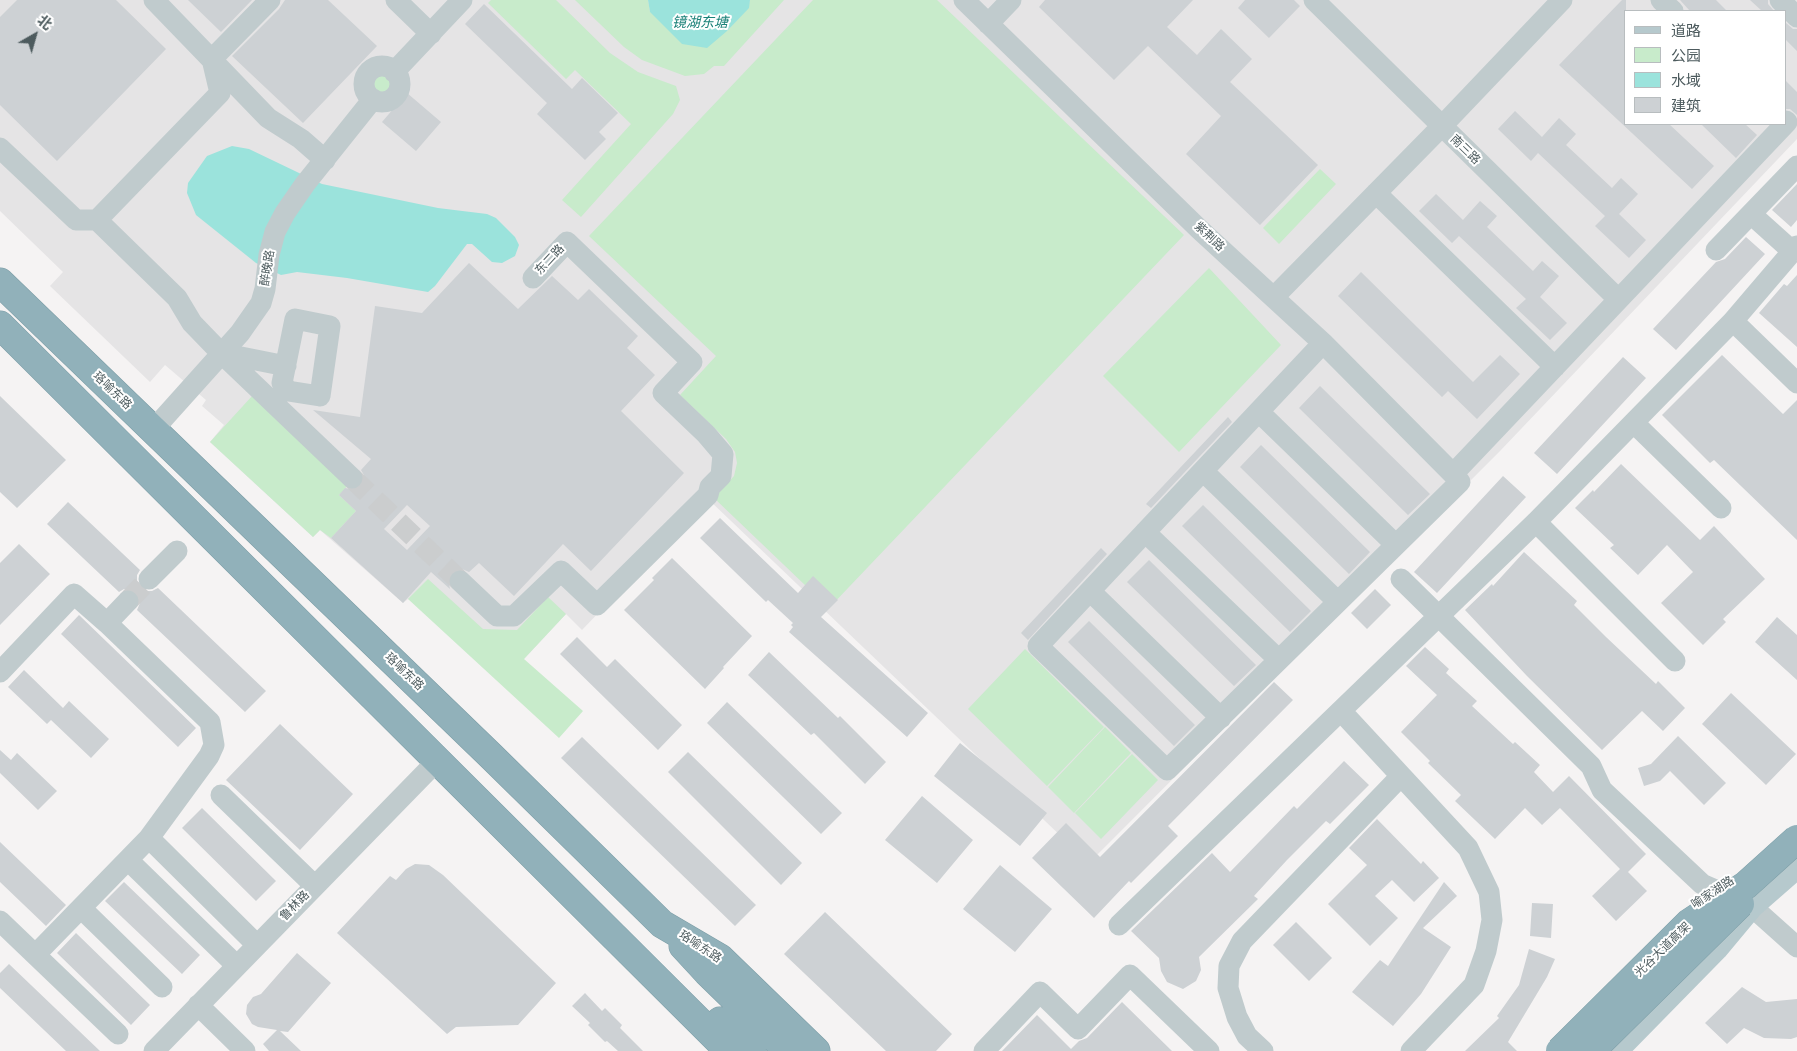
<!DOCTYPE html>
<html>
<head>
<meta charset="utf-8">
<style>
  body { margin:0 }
  #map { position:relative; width:1797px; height:1051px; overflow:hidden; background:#f5f3f3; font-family:"Varela Round","Noto Sans SC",sans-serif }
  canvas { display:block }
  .legend { position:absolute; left:1624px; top:10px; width:162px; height:115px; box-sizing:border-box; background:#fff; border:1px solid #b8bdbf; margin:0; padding:6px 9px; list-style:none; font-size:15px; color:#4d5b5e }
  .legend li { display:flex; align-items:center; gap:10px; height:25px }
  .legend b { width:25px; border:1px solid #b8bdbf }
  .north { position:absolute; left:10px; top:10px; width:50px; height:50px; -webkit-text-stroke:4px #fff; paint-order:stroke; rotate:38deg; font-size:14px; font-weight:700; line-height:20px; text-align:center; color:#4d5b5e }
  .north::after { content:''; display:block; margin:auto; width:18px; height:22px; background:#4d5b5e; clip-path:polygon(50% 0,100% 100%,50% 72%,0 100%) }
</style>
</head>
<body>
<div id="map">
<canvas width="1797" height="1051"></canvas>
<ul class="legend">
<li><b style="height:6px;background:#b6c9cd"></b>道路</li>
<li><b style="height:14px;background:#c8ebcb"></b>公园</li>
<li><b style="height:14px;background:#9be3dc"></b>水域</li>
<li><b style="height:14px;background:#cdd1d4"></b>建筑</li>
</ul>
<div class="north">北</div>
</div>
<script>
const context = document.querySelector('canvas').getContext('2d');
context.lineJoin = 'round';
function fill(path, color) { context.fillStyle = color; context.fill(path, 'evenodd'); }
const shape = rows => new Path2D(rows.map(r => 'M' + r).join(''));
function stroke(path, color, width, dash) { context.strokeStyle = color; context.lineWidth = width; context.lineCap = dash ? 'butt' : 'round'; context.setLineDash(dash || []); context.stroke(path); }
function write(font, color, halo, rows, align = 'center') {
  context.font = font + ' "Varela Round","Noto Sans SC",sans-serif'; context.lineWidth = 4; context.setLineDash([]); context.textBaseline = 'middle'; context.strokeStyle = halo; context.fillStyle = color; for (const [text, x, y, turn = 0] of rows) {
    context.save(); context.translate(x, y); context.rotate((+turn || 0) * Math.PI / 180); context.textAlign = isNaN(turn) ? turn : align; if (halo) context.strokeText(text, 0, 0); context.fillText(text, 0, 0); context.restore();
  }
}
fill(shape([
  [0,0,1797,0,1797,139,1501,450,1089,863,708,499,582,630,566,614,524,659,408,599,403,603,320,530,313,537,210,442,224,425,202,406,206,400,165,365,150,382,50,286,63,272,0,211],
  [1626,11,1786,11,1786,124,1626,124]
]), '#e5e4e5');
fill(shape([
  [491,0,556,0,610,53,638,72,676,86,680,100,673,114,581,217,562,200,631,124,575,70,566,79,488,3],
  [575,0,648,0,650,12,727,31,748,8,750,0,784,0,724,66,714,66,704,74,685,76,642,60,624,47],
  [813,0,937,0,1184,235,829,608,714,498,734,476,737,463,735,452,726,439,680,395,716,356,589,236],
  '372 84a10 10 0 1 1 20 0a10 10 0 1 1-20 0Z',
  [1320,169,1336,184,1279,244,1263,228],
  [1209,268,1281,345,1179,452,1103,376],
  [253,395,349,484,339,495,356,511,331,538,320,530,313,537,210,442],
  [428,579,483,629,517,630,548,597,566,614,524,659,583,711,559,738,408,599],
  [1025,649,1104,727,1047,786,968,709],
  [1105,727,1131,753,1074,813,1048,787],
  [1132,754,1158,780,1101,839,1075,813]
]), '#c8ebcb');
fill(shape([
  [648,0,750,0,749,8,727,31,707,48,682,44,650,12],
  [232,146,249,149,322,184,438,208,487,214,496,218,515,237,519,245,515,256,502,263,492,262,472,244,467,244,435,286,428,292,347,278,297,272,281,275,256,263,196,215,187,193,188,183,207,156]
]), '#9be3dc');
fill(shape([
  [17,0,116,0,166,49,57,161,0,105,0,17],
  [188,0,252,0,221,32],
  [285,0,328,0,377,46,303,123,232,56,279,9],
  [1045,0,1193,0,1167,27,1197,55,1221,29,1252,59,1230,82,1318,165,1260,225,1186,154,1221,116,1148,46,1114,80,1039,7],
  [1245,0,1294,0,1300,6,1269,38,1238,8],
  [1622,0,1626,0,1626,124,1669,124,1714,166,1692,189,1559,65],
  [1680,0,1716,0,1727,11,1690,11],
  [1750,0,1768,0,1768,4,1774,11,1762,11],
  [484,4,572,89,582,78,618,113,599,132,606,139,585,160,537,114,547,103,465,24],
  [1786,23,1793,29,1797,29,1797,51,1786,40],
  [1786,81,1797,92,1797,115,1790,109,1786,109],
  [407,93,441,122,416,151,382,122],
  [1515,111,1542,137,1559,118,1576,134,1566,145,1612,188,1621,178,1638,194,1619,214,1646,240,1629,258,1595,226,1605,216,1538,153,1531,161,1498,129],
  [1701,124,1745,124,1757,135,1736,158],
  [1797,184,1797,220,1791,227,1772,210],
  [1436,194,1463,220,1480,201,1497,216,1487,227,1533,271,1542,261,1559,276,1540,297,1567,323,1550,340,1516,308,1526,299,1459,236,1452,243,1419,211],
  [1746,237,1765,254,1676,350,1653,329,1716,262,1725,259],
  [469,263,518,309,552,276,578,300,589,289,638,336,627,348,655,375,621,411,684,473,591,571,563,544,514,596,479,563,469,572,462,569,457,569,451,572,448,579,450,589,431,572,403,603,331,538,356,511,339,495,345,488,355,490,361,486,364,480,364,475,361,470,371,459,313,410,360,417,375,306,422,313],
  [407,505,430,526,407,550,384,529],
  [1361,272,1473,382,1500,355,1520,374,1477,419,1448,391,1442,397,1338,296],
  [1797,275,1797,347,1759,313,1784,284,1787,286],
  [1722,355,1783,414,1797,400,1797,540,1714,460,1710,463,1662,415],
  [1623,357,1646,378,1557,474,1534,453],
  [1320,386,1430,494,1408,515,1299,408],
  [0,396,66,460,17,508,0,492],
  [1228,417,1232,422,1151,508,1146,504],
  [1261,445,1370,552,1349,574,1240,467],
  [1621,464,1700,540,1714,526,1765,579,1723,619,1726,622,1703,645,1661,603,1693,572,1667,545,1638,575,1610,548,1614,545,1575,508,1593,490,1594,492],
  [1503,476,1526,497,1437,593,1414,572],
  [68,502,140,570,137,575,137,582,141,588,145,591,152,591,158,588,266,691,245,712,137,610,140,603,140,598,137,592,130,589,124,589,119,592,47,524],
  [1203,505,1311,611,1290,632,1182,526],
  [720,518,798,593,813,576,838,600,821,617,928,713,907,737,789,632,793,627,791,625,793,623,768,600,766,602,700,538],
  [19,544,50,574,0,625,0,563],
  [1101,548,1107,554,1028,640,1021,633],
  [1524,552,1577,601,1574,605,1606,637,1656,684,1658,681,1685,708,1663,731,1642,711,1602,750,1527,676,1465,610,1492,584,1493,586],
  [672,558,752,636,723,667,724,668,705,689,624,610,654,580,652,578],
  [1149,560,1256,665,1234,686,1127,582],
  [1375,589,1391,605,1367,629,1351,613],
  [79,615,196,728,178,747,61,634],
  [1777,617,1797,635,1797,680,1755,642],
  [1089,621,1195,725,1174,746,1068,642],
  [577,637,607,667,615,659,682,725,658,750,560,654],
  [1425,647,1449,669,1446,673,1477,701,1472,706,1513,744,1515,742,1540,765,1534,772,1553,792,1569,776,1646,854,1628,872,1647,891,1616,921,1592,896,1620,869,1560,808,1542,825,1525,808,1495,839,1455,801,1461,795,1428,763,1430,761,1401,732,1437,695,1406,666],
  [769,652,838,718,840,716,886,762,865,784,814,733,811,735,748,675],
  [24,670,63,708,69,701,109,739,91,758,51,720,47,724,8,687],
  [1274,682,1293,700,1168,826,1178,836,1131,883,1129,881,1094,918,1032,858,1066,823,1100,857],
  [1731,693,1796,754,1766,785,1702,724],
  [727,702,842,813,821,834,707,723],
  [280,724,353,794,300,850,226,780],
  [1678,736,1726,783,1704,805,1670,771,1660,781,1644,786,1638,768,1651,764],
  [582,737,756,905,735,926,561,758],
  [960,743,1047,813,1020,846,934,776],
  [0,750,11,760,17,753,57,791,38,810,0,773],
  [688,752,802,863,781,885,668,772],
  [1344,761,1369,785,1330,824,1326,821,1287,860,1254,896,1258,899,1199,957,1201,970,1196,981,1183,989,1167,982,1161,971,1159,958,1131,931,1212,853,1230,872,1294,806,1297,809],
  [922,796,973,840,937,883,885,840],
  [202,808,276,881,256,901,182,828],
  [1377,819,1421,864,1423,861,1439,878,1414,902,1392,880,1375,896,1398,918,1370,946,1328,904,1367,865,1349,848],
  [0,842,66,905,46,926,0,882],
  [415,864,429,865,443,875,556,983,518,1025,456,1027,447,1034,337,933,390,876,396,880,406,869],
  [1000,865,1052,909,1015,952,963,909],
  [124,882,200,955,182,974,105,901],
  [1444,882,1457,896,1423,928,1451,947,1421,994,1393,1026,1352,992,1380,960,1388,966],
  [1532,903,1553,904,1551,938,1530,936],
  [825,912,952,1034,936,1051,886,1051,784,954],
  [1296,922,1332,958,1309,981,1273,945],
  [76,933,150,1005,131,1025,57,953],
  [1529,949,1555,959,1547,977,1508,1042,1517,1051,1465,1051,1499,1018,1497,1016,1519,985],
  [297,953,331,983,288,1032,280,1031,301,1051,269,1051,263,1044,277,1030,258,1027,252,1024,246,1014,247,1005,253,997,261,994],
  [9,964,100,1051,66,1051,0,988,0,973],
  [1742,987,1766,1002,1797,999,1797,1037,1791,1039,1764,1038,1744,1028,1727,1044,1705,1023],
  [585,993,602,1011,605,1008,622,1025,620,1028,643,1051,618,1051,607,1041,605,1042,588,1025,590,1023,572,1006],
  [1122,1002,1172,1051,1002,1051,1037,1015,1071,1049,1079,1041,1087,1038]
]), '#cdd1d4');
stroke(shape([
  [352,478,460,581],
  [128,601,149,579]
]), '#cbcdce', 21, [21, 11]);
const highway = shape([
  [0,282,491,756,662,924,720,958,816,1051],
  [0,325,729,1051],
  [683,946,707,972,788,1051],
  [720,1021,752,1051]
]);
stroke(highway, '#7c9da6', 29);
stroke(shape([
  [154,0,268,118,301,139,325,160],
  [396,0,431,34],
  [964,0,1199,229,1323,343,1453,474],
  [1314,0,1618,299],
  [1661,0,1673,11],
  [1780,0,1797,17],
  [988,24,1011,0],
  '364 84a18 18 0 1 1 36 0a18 18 0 1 1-36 0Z',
  [394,72,462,0],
  [0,148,76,220,97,220,220,93,212,59,270,0],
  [1376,193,1555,367],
  [1751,214,1792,251],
  [97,220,177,298,192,323,221,353,352,478],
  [1716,250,1797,166],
  [1274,297,1441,127,1562,0],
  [295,319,330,326,320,396,288,391,282,383,295,319],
  [1733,321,1797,383],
  [1323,343,1038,646,1167,770,1460,482,1453,474,1787,122,1786,121],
  [221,353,286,366],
  [1259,412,1396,545],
  [1634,423,1721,508],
  [153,430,240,333,261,303,265,289,269,255,275,232,285,213,305,184,373,99],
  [1203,471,1338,602],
  [1536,522,1675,661],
  [1145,532,1279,660],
  [149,579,177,551],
  [1401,579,1591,766,1602,790,1702,884,1750,905,1797,947],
  [460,581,497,616,514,616,561,571,597,605,708,495,710,487,721,476,723,454,706,434,663,393,692,362,567,242,533,278],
  [1090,591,1221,718],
  [0,672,74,594,107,623],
  [1341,711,1468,848,1489,892,1492,920,1486,951,1474,985,1411,1051],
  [221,795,315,886],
  [149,838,257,945],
  [129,861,237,966],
  [81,908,162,987],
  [0,921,118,1034],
  [1119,925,1536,522,1733,321,1797,246],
  [36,954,149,838,209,756,214,745,210,722,107,623,128,601],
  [198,1005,245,1051],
  [154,1051,437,761],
  [984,1051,1040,992,1078,1029,1130,975,1209,1051],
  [1263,1051,1247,1036,1237,1017,1228,988,1229,966,1242,941,1401,776]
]), '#c0cbcd', 21);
stroke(shape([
  [1613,1051,1715,947,1750,905,1797,864]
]), '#b6c9cd', 28);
stroke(highway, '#91b1ba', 28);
const highwayBridge = shape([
  [1560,1051,1689,923,1746,885,1797,839],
  [1591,1051,1740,904]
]);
stroke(highwayBridge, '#7c9da6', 29, []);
stroke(highwayBridge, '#91b1ba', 28);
write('12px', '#4d5b5e', '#fff', [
  ["南三路",1465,150,44],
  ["紫荆路",1209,237,43],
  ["东二路",550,260,-47],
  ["醉晚路",268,268,-81],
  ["珞喻东路",112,391,44],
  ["珞喻东路",404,672,44],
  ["喻家湖路",1713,893,-33],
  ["鲁林路",295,906,-46],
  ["珞喻东路",700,947,33],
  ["光谷大道高架",1663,950,-44]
]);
write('italic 14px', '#1c8279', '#fff', [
  ["镜湖东塘",700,23]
]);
</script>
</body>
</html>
